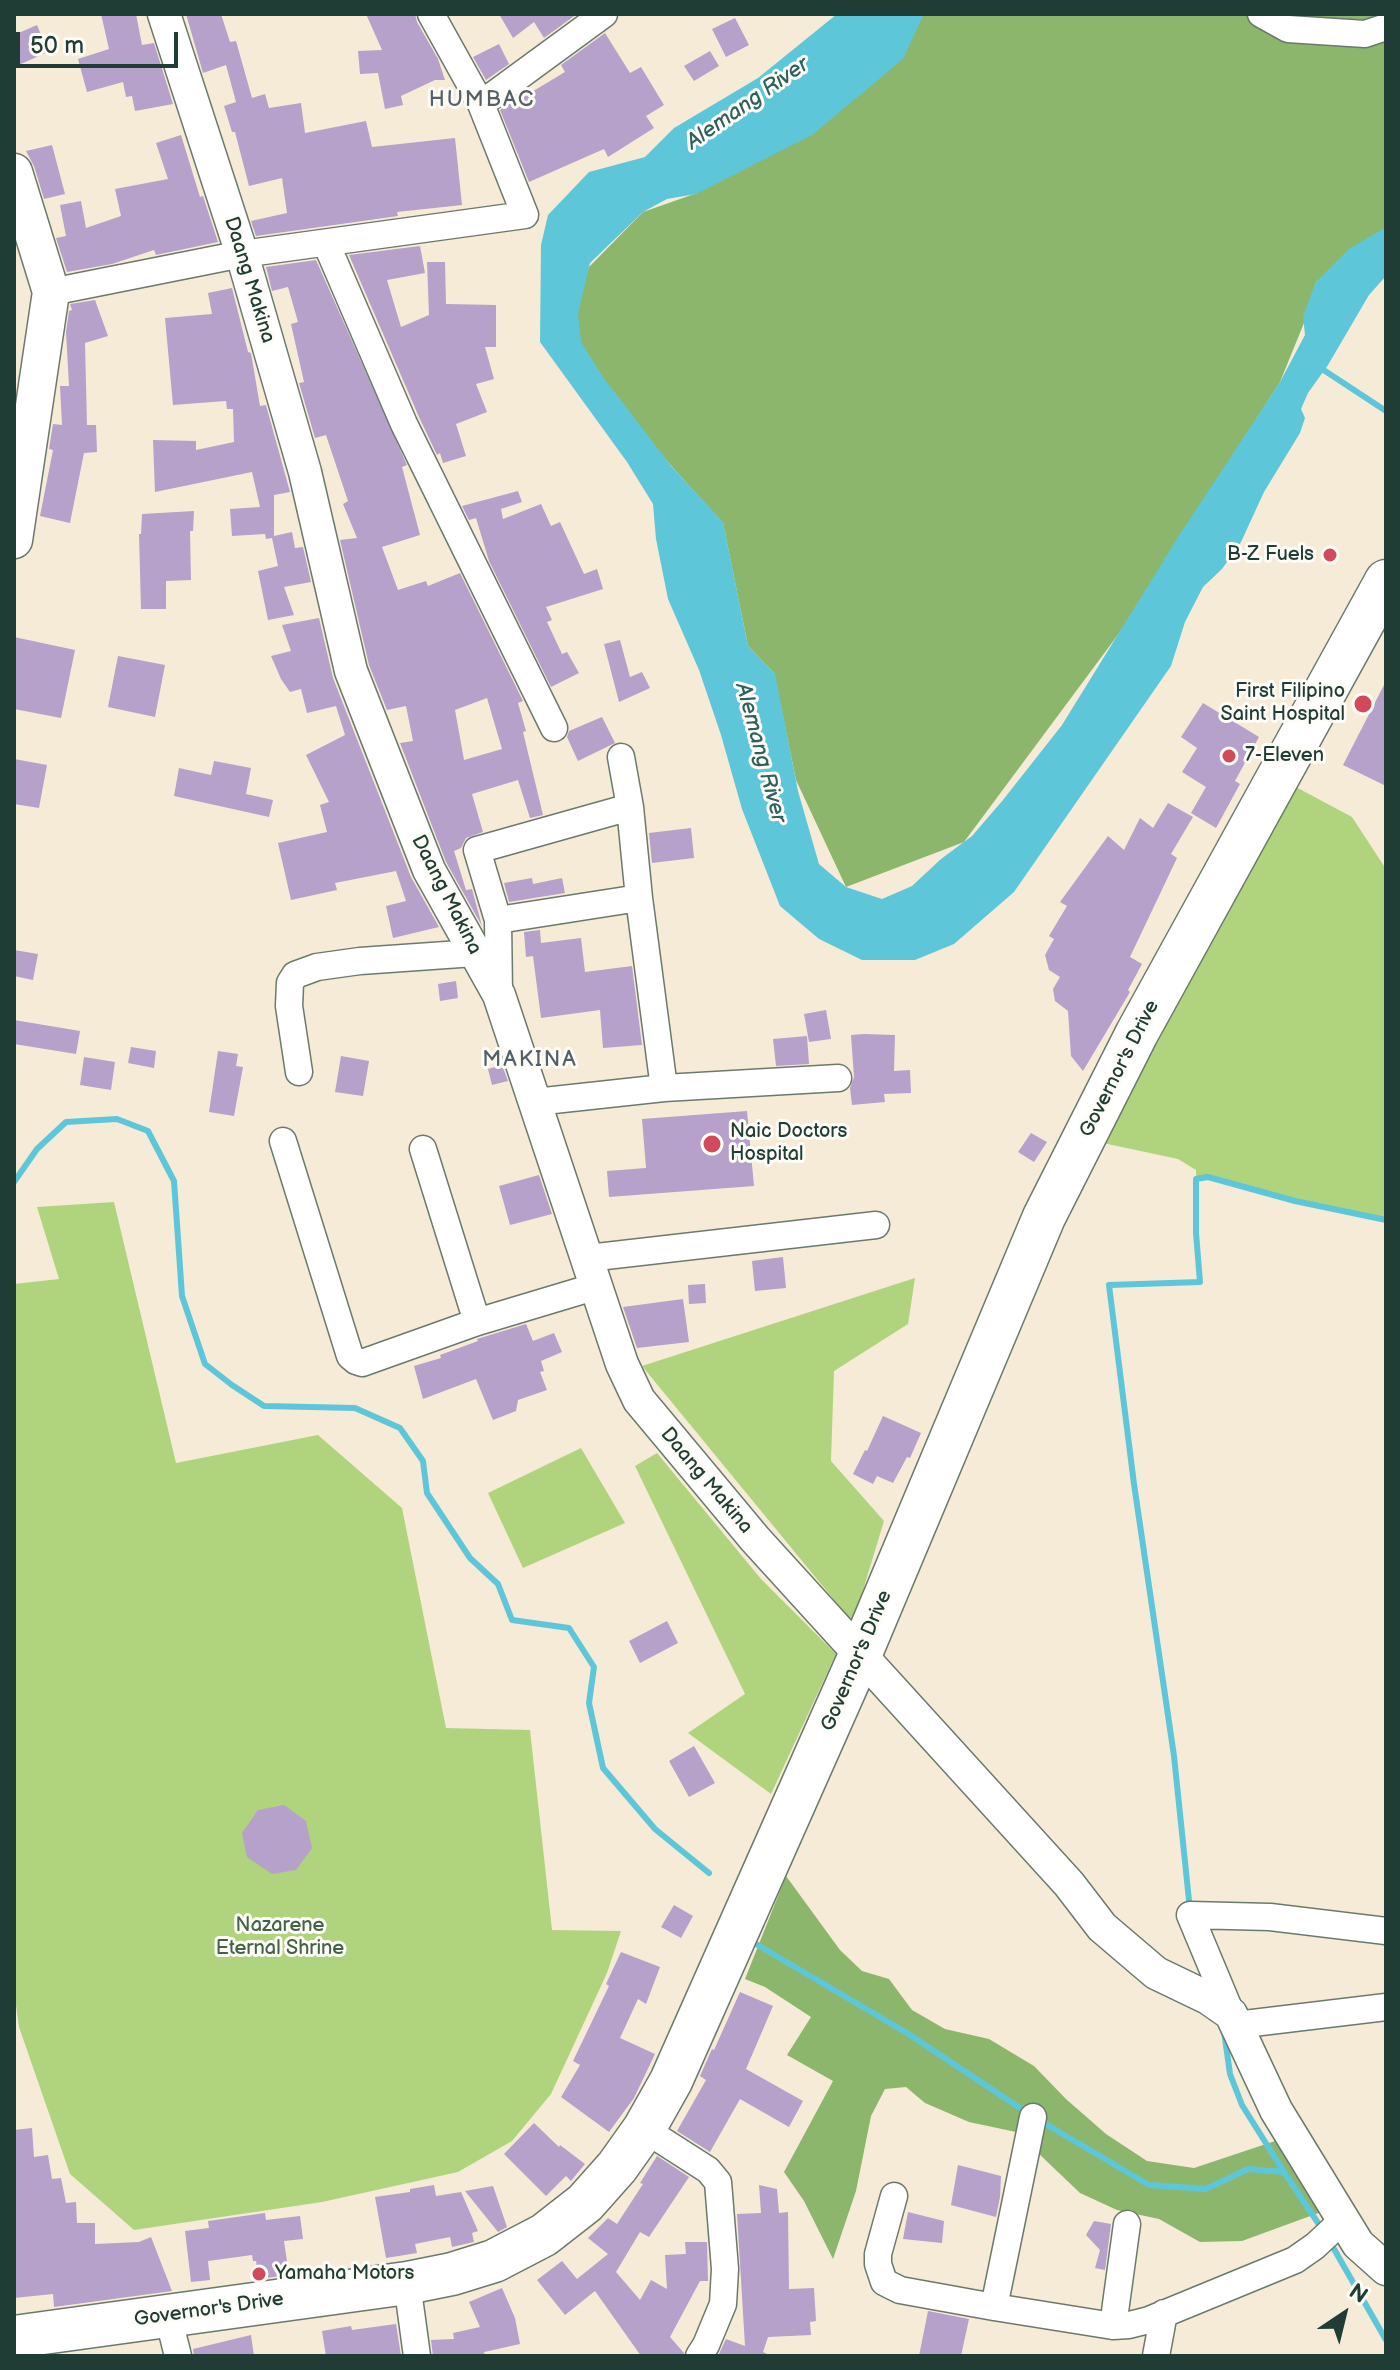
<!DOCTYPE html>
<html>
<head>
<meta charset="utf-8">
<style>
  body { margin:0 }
  #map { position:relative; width:1400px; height:2370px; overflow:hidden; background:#f6ebd7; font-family:"Balsamiq Sans",sans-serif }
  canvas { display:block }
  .frame { position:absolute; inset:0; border:16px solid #1f3d34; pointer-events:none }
  .north { position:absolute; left:1304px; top:2274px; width:80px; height:80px; -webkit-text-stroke:6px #fdfcf7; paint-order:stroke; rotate:35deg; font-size:22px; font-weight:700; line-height:32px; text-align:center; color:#1f3d34 }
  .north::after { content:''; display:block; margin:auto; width:28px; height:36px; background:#1f3d34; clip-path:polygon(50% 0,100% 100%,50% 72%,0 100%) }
  .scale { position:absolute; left:16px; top:32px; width:162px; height:36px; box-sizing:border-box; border:4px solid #1f3d34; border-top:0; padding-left:10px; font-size:24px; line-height:28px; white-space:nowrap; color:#1f3d34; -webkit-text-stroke:6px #fdfcf7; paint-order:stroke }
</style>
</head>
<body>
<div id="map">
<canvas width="1400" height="2370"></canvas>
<div class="frame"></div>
<div class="north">N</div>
<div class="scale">50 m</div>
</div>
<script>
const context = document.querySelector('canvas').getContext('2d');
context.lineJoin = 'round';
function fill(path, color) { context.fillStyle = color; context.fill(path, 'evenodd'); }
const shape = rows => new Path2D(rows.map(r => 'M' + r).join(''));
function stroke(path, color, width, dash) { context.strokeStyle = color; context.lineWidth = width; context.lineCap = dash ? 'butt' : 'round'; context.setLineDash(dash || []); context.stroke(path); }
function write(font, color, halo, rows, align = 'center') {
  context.font = font + ' "Balsamiq Sans",sans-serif'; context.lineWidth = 6; context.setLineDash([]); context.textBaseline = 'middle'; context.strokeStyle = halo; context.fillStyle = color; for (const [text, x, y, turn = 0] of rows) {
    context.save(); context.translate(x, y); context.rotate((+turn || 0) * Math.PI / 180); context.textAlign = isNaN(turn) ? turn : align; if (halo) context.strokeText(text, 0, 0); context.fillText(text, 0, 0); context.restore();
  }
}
fill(shape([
  [1294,786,1352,817,1386,869,1386,1220,1295,1201,1208,1177,1196,1179,1196,1170,1178,1159,1103,1143],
  [114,1202,176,1463,318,1435,402,1508,446,1728,530,1730,552,1930,621,1931,607,1973,551,2094,512,2141,458,2172,322,2202,134,2230,70,2174,19,2027,14,1991,14,1284,59,1279,37,1207],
  [915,1278,908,1324,834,1371,831,1461,884,1521,853,1623,642,1366],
  [581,1448,625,1523,523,1568,488,1493],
  [657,1453,761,1579,836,1654,771,1794,688,1733,745,1694,635,1466]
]), '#b0d47d');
fill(shape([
  [924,14,1386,14,1386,228,1316,282,1304,323,1280,382,1120,632,964,842,846,887,796,780,774,673,748,646,723,523,674,469,565,340,589,267,643,212,697,193],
  [786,1876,840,1950,862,1971,889,1979,912,2010,945,2029,989,2039,1034,2066,1066,2099,1106,2134,1147,2161,1194,2168,1281,2139,1324,2211,1242,2241,1200,2242,1159,2219,1117,2210,1080,2193,1016,2132,969,2122,925,2103,906,2087,885,2089,871,2116,856,2191,833,2259,827,2309,833,2259,804,2201,784,2172,833,2081,787,2055,811,2017,765,1987,745,1979]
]), '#8cb66c');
fill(shape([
  [837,14,924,14,903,59,812,135,696,194,667,199,643,212,590,263,578,314,581,342,603,377,672,467,723,522,748,646,775,674,798,791,819,864,846,887,882,899,912,886,941,859,972,836,1003,800,1062,725,1180,534,1280,382,1305,335,1303,316,1316,282,1349,249,1386,227,1386,276,1369,295,1328,365,1308,393,1301,409,1305,418,1300,433,1264,492,1241,542,1222,569,1203,587,1185,622,1171,666,1014,892,954,944,915,960,862,960,819,939,780,906,742,809,721,735,699,670,668,599,656,539,653,504,627,462,540,342,541,245,548,215,589,172,645,157,674,128,758,78]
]), '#5dc7d9');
stroke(shape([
  [1319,367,1386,411],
  [14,1182,37,1149,66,1122,117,1119,148,1131,174,1181,182,1296,205,1364,232,1385,264,1406,355,1408,400,1428,423,1461,427,1493,470,1558,498,1584,512,1620,569,1628,594,1667,589,1703,603,1768,655,1829,709,1873],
  [1190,1910,1174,1756,1134,1484,1109,1285,1200,1282,1196,1233,1196,1179,1208,1177,1295,1201,1386,1220],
  [756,1944,907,2033,1029,2114],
  [1224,2031,1230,2074,1242,2105,1284,2172],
  [1039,2120,1149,2185,1206,2189,1248,2169,1284,2172,1322,2229],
  [1330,2242,1386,2340]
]), '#5dc7d9', 6);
fill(shape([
  [101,14,136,14,142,45,154,43,173,104,135,111,132,96,126,97,123,82,87,92,78,59,109,49],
  [186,14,221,14,230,42,236,41,252,98,265,94,269,108,301,103,305,133,366,121,372,147,455,138,462,205,397,212,398,216,256,236,251,221,287,213,282,178,249,186,235,132,232,132,224,106,236,102,226,65,203,73],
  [366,14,415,14,417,22,438,59,445,80,435,80,401,96,403,105,385,109,378,73,360,74,358,51,382,50],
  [499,14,577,14,544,38,534,22,513,38],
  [735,18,749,45,726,57,712,29],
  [37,25,48,52,14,67,14,35],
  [605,33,630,73,641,67,664,105,646,116,654,128,608,157,604,149,529,182,500,110,523,93,525,96,565,72,561,65],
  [499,44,509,64,486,80,473,57],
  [710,51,719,66,694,81,684,66],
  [181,135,200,197,203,196,218,242,156,255,154,250,112,264,67,272,56,238,66,236,60,205,81,201,86,228,121,216,115,189,168,179,156,143],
  [52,145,65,194,44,199,34,166,26,151],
  [420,246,425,273,387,280,401,327,429,315,427,262,445,262,446,304,496,305,496,347,485,347,494,379,476,384,487,412,456,424,466,456,443,463,440,453,437,455,419,417,349,255],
  [316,260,407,465,402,467,420,535,382,547,398,590,426,581,428,586,460,573,523,701,518,703,526,731,523,732,543,815,530,818,518,780,472,794,483,832,466,838,461,848,454,851,466,890,472,889,482,926,446,862,400,743,413,741,406,706,387,710,369,665,340,540,357,538,343,504,348,501,326,435,315,438,299,383,304,382,291,324,298,322,288,287,272,291,266,267],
  [487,698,502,749,464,760,455,710],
  [232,288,248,352,251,353,260,406,266,405,290,492,274,495,274,536,292,532,295,548,303,547,311,582,284,587,294,615,268,620,258,571,278,566,272,538,266,539,265,534,232,536,230,509,260,507,252,472,155,492,153,440,196,441,196,450,234,442,233,409,227,409,226,401,173,405,165,318,212,314,208,293],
  [95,300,108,336,85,343,87,425,96,425,97,452,84,453,70,523,40,516,53,450,49,449,53,424,62,425,60,386,69,386,66,332,69,311,72,310,70,304],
  [518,491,522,502,501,509,503,519,541,504,551,526,560,522,584,574,597,569,603,589,546,607,552,620,547,622,562,654,567,652,579,673,551,687,489,561,476,518,469,520,462,506],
  [194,511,193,531,190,531,191,580,166,581,166,609,141,609,139,534,141,534,142,514],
  [319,618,333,678,411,877,439,927,393,938,386,906,406,901,396,871,335,883,337,890,291,900,278,843,327,832,320,805,329,802,306,755,345,735,336,706,307,713,301,689,290,692,281,679,271,656,291,651,282,625],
  [14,637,75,650,61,718,14,709],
  [620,640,630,677,642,672,650,688,619,702,604,644],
  [118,656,165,665,155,717,108,707],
  [1386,681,1386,786,1343,765],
  [1203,703,1259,737,1235,781,1240,784,1216,828,1191,813,1206,787,1182,772,1197,748,1181,737],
  [602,717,615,743,578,761,567,737,569,731],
  [14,759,47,765,39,808,14,804],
  [214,761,251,768,246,794,273,800,269,817,174,796,179,768,211,775],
  [1168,803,1193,817,1171,854,1177,858,1130,957,1142,964,1128,990,1130,992,1083,1071,1071,1056,1068,1011,1055,1001,1053,989,1060,977,1049,970,1045,955,1054,939,1049,936,1067,906,1060,902,1108,836,1124,850,1140,818,1153,828],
  [691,828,694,858,652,863,649,833],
  [532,878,533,884,562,878,565,893,509,902,504,883],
  [540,930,541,943,581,938,585,972,632,966,642,1045,603,1048,600,1010,541,1018,533,956,526,957,524,932],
  [14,950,38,954,33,980,14,976],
  [456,981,458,998,440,1001,438,984],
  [826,1010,831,1039,809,1042,804,1014],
  [14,1020,80,1031,76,1054,14,1044],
  [864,1034,895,1035,894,1071,910,1070,911,1093,884,1094,885,1102,852,1105,850,1088,854,1077,851,1035],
  [807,1036,809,1064,776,1066,773,1039],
  [131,1047,156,1051,154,1068,128,1063],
  [218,1051,238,1054,236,1066,243,1067,234,1116,209,1112],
  [341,1056,369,1061,363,1096,335,1092],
  [84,1057,115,1062,111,1090,80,1085],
  [502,1065,508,1081,492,1085,488,1069],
  [747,1111,754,1186,609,1197,607,1171,646,1168,642,1119],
  [1031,1133,1047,1142,1034,1162,1018,1152],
  [539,1175,552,1214,510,1225,499,1186],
  [783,1257,786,1288,755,1291,752,1261],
  [705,1284,706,1303,689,1304,688,1285],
  [683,1299,689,1342,637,1348,623,1307],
  [526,1324,533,1341,554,1333,562,1352,541,1361,544,1371,540,1372,547,1390,518,1400,516,1411,493,1420,476,1379,423,1399,414,1366,441,1358,440,1355,478,1341,477,1339],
  [883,1416,921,1433,910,1458,907,1457,893,1483,877,1476,873,1484,853,1474,865,1450,867,1451],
  [667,1621,678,1643,640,1663,629,1641],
  [694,1746,715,1783,689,1797,669,1761],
  [284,1805,306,1821,312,1848,296,1870,272,1874,247,1857,242,1833,258,1810],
  [674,1905,693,1916,681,1938,661,1927],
  [621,1952,660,1967,646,2004,638,1999,620,2038,655,2054,634,2098,609,2132,561,2097,580,2065,573,2061,609,1986,606,1984],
  [740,1992,773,2006,746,2069,803,2101,789,2127,740,2099,710,2152,677,2131,706,2080,700,2076,712,2049,714,2050],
  [534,2123,559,2147,560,2145,585,2164,571,2181,566,2176,546,2196,504,2154],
  [32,2128,34,2157,48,2155,52,2179,61,2178,66,2203,76,2202,77,2223,95,2223,95,2244,139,2242,151,2237,172,2291,54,2307,53,2294,14,2298,14,2130],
  [657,2156,689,2177,649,2237,640,2232,616,2272,640,2300,651,2280,667,2289,665,2255,686,2254,685,2242,707,2242,708,2281,700,2281,670,2337,684,2353,683,2356,641,2356,595,2291,565,2315,537,2280,562,2261,577,2279,608,2254,588,2238,608,2218,617,2224,643,2184,640,2183],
  [958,2165,1001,2176,1000,2197,996,2217,951,2205],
  [434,2185,436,2196,461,2192,478,2231,472,2233,474,2242,452,2247,450,2237,415,2244,417,2253,386,2258,375,2197,410,2192,410,2189],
  [759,2185,777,2189,779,2213,788,2212,789,2289,814,2288,816,2321,810,2322,811,2335,768,2337,763,2352,767,2354,766,2356,718,2356,726,2339,745,2346,737,2214,761,2213],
  [493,2186,507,2227,498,2232,465,2191],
  [908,2212,944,2221,942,2243,903,2239],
  [265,2213,266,2220,300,2216,303,2239,284,2241,289,2275,259,2279,256,2261,253,2261,252,2255,208,2261,210,2280,191,2282,185,2231,209,2228,208,2221],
  [1094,2221,1111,2224,1105,2270,1095,2268,1100,2250,1086,2235],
  [502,2288,515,2318,520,2344,484,2352,485,2356,433,2356,431,2340,454,2339,453,2333,480,2327,469,2302],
  [928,2311,969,2319,961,2356,919,2356],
  [396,2324,401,2356,326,2356,322,2331,351,2326,352,2330],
  [251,2335,254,2356,194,2356,193,2349]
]), '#b5a1ca');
const minor = shape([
  [1261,14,1288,29,1365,34,1386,27],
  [481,104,604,14],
  [326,243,404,424,554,728],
  [51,292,242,254,525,215,481,104,431,14],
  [621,757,630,807,639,898,664,1088],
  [498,920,639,898],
  [499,995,498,920,477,850,630,807],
  [299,1072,289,1006,290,983,295,975,317,967,360,961,475,953],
  [535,1102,664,1088,838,1078],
  [283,1141,350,1356,356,1361,362,1363,477,1322,597,1286],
  [423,1149,477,1322],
  [588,1258,876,1225],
  [1386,1931,1270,1917,1190,1915,1236,2025,1386,2007],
  [1033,2117,994,2307,1113,2326,1129,2325,1149,2320,1295,2260,1315,2246,1344,2219],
  [644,2129,708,2170,718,2182,725,2269,723,2304,706,2345,699,2356],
  [894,2196,878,2254,878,2264,884,2282,900,2290,994,2307],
  [407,2283,417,2356],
  [168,2316,178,2356],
  [1113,2326,1127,2224],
  [1156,2356,1164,2313]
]);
const tertiary = shape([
  [164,14,242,254,305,472,351,671,429,870,499,995,622,1364,639,1400,755,1539,1069,1884,1102,1927,1156,1973,1208,1998,1231,2014,1276,2110,1358,2244,1386,2269]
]);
const secondary = shape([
  [14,172,51,292,14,540]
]);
const primary = shape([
  [14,2337,407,2283,452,2274,494,2261,544,2235,585,2203,617,2167,644,2129,671,2081,861,1653,1044,1217,1137,1033,1386,581]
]);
stroke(minor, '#6a7a6d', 29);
stroke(tertiary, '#6a7a6d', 35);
stroke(secondary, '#6a7a6d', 39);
stroke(primary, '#6a7a6d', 45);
stroke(minor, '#fff', 26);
stroke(tertiary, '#fff', 32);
stroke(secondary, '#fff', 36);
stroke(primary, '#fff', 42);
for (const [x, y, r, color] of [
  [1330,555,8,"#d1495b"],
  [1363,704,10,"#d1495b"],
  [1229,756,8,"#d1495b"],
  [712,1144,10,"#d1495b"],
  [259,2274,8,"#d1495b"]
]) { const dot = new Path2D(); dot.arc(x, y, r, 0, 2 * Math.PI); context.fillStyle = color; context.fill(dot); stroke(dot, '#fdfcf7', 3); }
write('20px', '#1f3d34', '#fdfcf7', [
  ["Daang Makina",249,280,73],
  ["Daang Makina",446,895,63],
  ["Governor's Drive",1120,1069,-63],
  ["Daang Makina",706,1481,50],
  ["Governor's Drive",857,1661,-67],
  ["Governor's Drive",209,2310,-8]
]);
write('20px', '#1f3d34', '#fdfcf7', [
  ["B-Z Fuels",1314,555,"right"],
  ["First Filipino",1345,692,"right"],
  ["Saint Hospital",1345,715,"right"],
  ["7-Eleven",1245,756],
  ["Naic Doctors",730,1132],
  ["Hospital",730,1155],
  ["Yamaha Motors",275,2274]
], 'left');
write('20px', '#436346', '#fdfcf7', [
  ["Nazarene",280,1926],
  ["Eternal Shrine",280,1949]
]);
context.letterSpacing = '2px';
write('22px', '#546068', '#fdfcf7', [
  ["HUMBAC",482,100],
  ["MAKINA",530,1060]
]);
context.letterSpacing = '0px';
write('italic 22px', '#2e605d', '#fdfcf7', [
  ["Alemang River",748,104,-35],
  ["Alemang River",760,753,75]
]);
</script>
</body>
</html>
